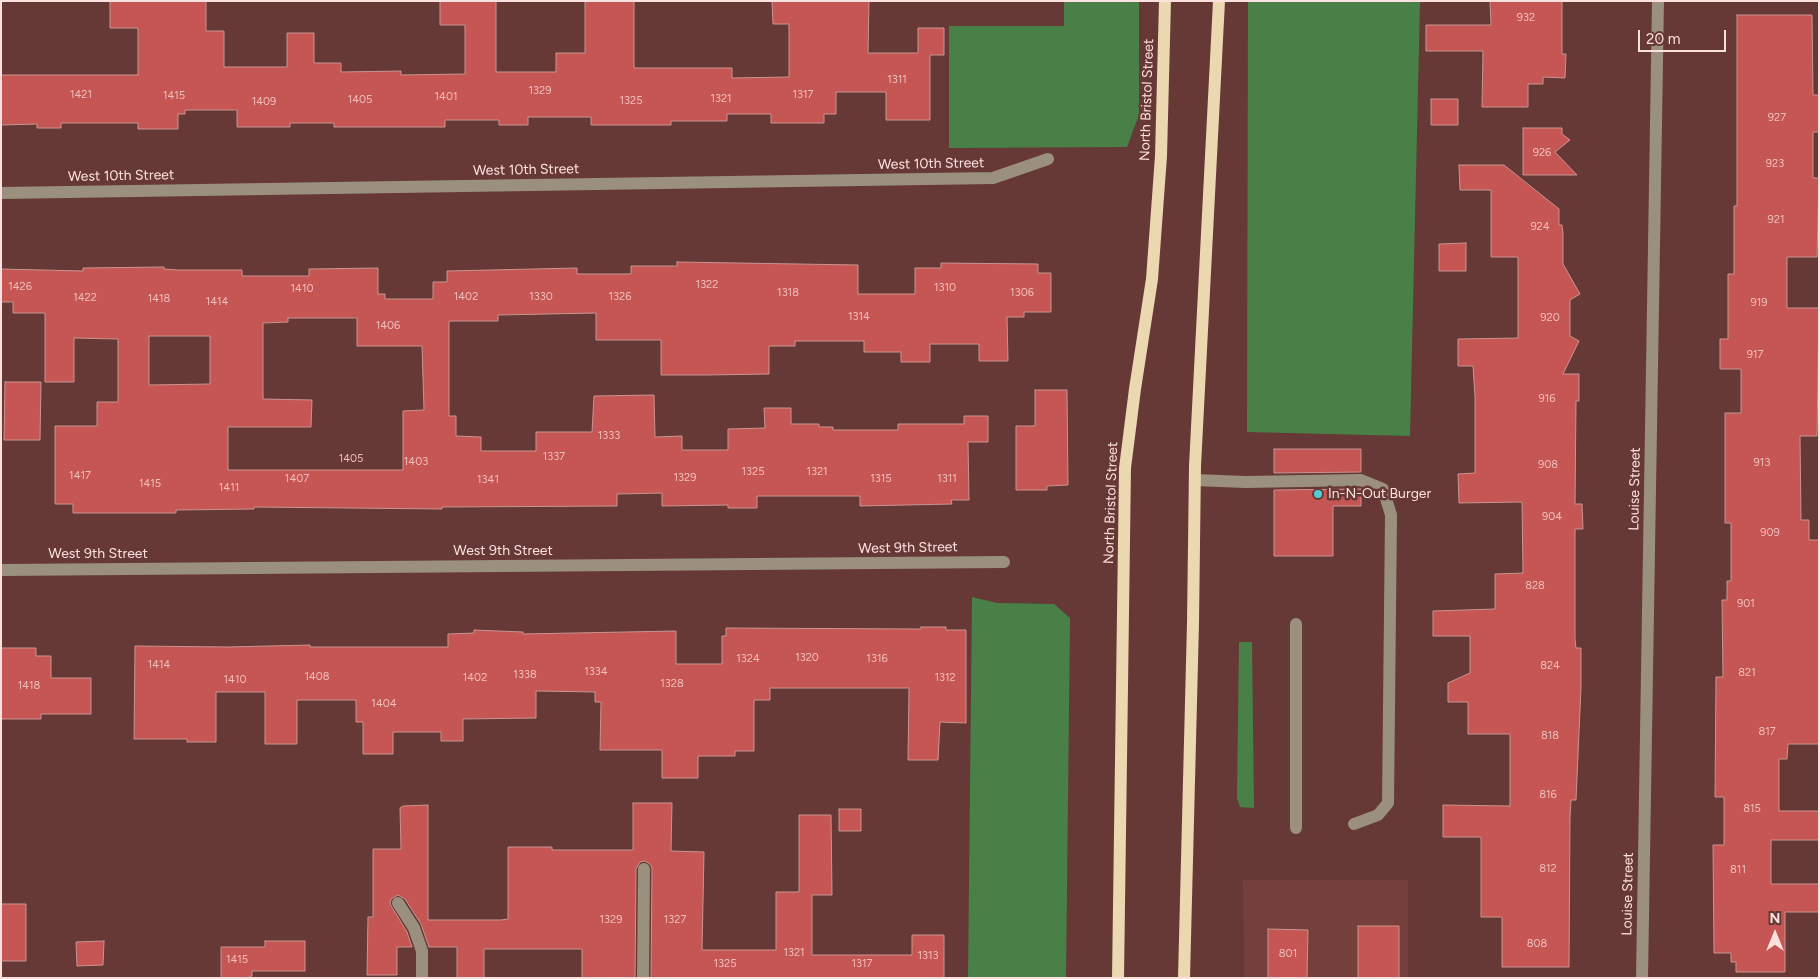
<!DOCTYPE html>
<html>
<head>
<meta charset="utf-8">
<style>
  body { margin:0 }
  #map { position:relative; width:1820px; height:979px; overflow:hidden; background:#663836; font-family:Figtree,sans-serif }
  canvas { display:block }
  .frame { position:absolute; inset:0; border:2px solid #fee1de; pointer-events:none }
  .north { position:absolute; left:1750px; top:909px; width:50px; height:50px; -webkit-text-stroke:4px #663836; paint-order:stroke; rotate:0deg; font-size:14px; font-weight:700; line-height:20px; text-align:center; color:#fee1de }
  .north::after { content:''; display:block; margin:auto; width:18px; height:22px; background:#fee1de; clip-path:polygon(50% 0,100% 100%,50% 72%,0 100%) }
  .scale { position:absolute; left:1638px; top:30px; width:88px; height:22px; box-sizing:border-box; border:2px solid #fee1de; border-top:0; padding-left:6px; font-size:15px; line-height:18px; white-space:nowrap; color:#fee1de; -webkit-text-stroke:4px #663836; paint-order:stroke }
</style>
</head>
<body>
<div id="map">
<canvas width="1820" height="979"></canvas>
<div class="frame"></div>
<div class="north">N</div>
<div class="scale">20 m</div>
</div>
<script>
const context = document.querySelector('canvas').getContext('2d');
context.lineJoin = 'round';
function fill(path, color) { context.fillStyle = color; context.fill(path, 'evenodd'); }
const shape = rows => new Path2D(rows.map(r => 'M' + r).join(''));
function stroke(path, color, width, dash) { context.strokeStyle = color; context.lineWidth = width; context.lineCap = dash ? 'butt' : 'round'; context.setLineDash(dash || []); context.stroke(path); }
function write(font, color, halo, rows, align = 'center') {
  context.font = font + ' Figtree,sans-serif'; context.lineWidth = 5; context.setLineDash([]); context.textBaseline = 'middle'; context.strokeStyle = halo; context.fillStyle = color; for (const [text, x, y, turn = 0] of rows) {
    context.save(); context.translate(x, y); context.rotate((+turn || 0) * Math.PI / 180); context.textAlign = isNaN(turn) ? turn : align; if (halo) context.strokeText(text, 0, 0); context.fillText(text, 0, 0); context.restore();
  }
}
fill(shape([
  [1243,880,1408,880,1408,978,1244,978]
]), '#753f3c');
fill(shape([
  [1064,1,1139,1,1139,115,1127,147,949,148,949,26,1064,26],
  [1248,1,1420,1,1410,436,1247,432],
  [972,597,997,603,1054,604,1070,618,1066,978,968,978],
  [1239,642,1252,642,1254,808,1240,807,1237,798]
]), '#498048');
const building = shape([
  [110,1,206,1,206,31,224,31,224,67,287,67,287,33,314,33,314,63,341,63,341,72,401,71,401,75,465,74,465,25,440,25,440,1,496,1,496,72,556,72,556,53,585,53,585,1,634,1,634,68,732,68,732,78,789,77,789,24,773,24,772,1,869,1,868,53,918,53,918,28,944,28,944,55,930,55,930,120,886,120,886,92,836,92,836,114,824,114,824,123,771,123,771,114,727,114,727,121,671,121,671,125,591,125,591,117,528,117,528,125,499,125,499,120,445,120,445,127,334,127,334,123,290,123,290,127,237,127,237,110,185,110,185,114,178,114,178,129,138,129,138,123,61,123,61,128,37,128,37,124,1,125,1,75,138,75,138,28,110,28,110,1],
  [1490,1,1562,1,1562,54,1566,54,1565,78,1543,77,1543,84,1528,84,1528,107,1482,107,1483,51,1426,51,1426,25,1491,25,1490,1],
  [1737,15,1812,15,1813,95,1819,95,1819,132,1813,132,1813,178,1819,178,1817,257,1787,257,1787,308,1819,308,1817,436,1800,436,1801,520,1809,520,1809,540,1819,540,1819,744,1788,744,1787,759,1779,759,1779,811,1819,811,1819,840,1771,840,1771,884,1819,884,1819,912,1785,912,1785,972,1736,972,1736,962,1731,962,1731,953,1714,953,1713,845,1724,845,1724,797,1715,797,1716,677,1723,677,1722,600,1727,600,1727,581,1731,581,1731,523,1725,523,1725,413,1741,413,1741,369,1720,369,1720,339,1728,339,1728,274,1734,274,1734,206,1737,206,1737,15],
  [1431,99,1458,99,1458,125,1431,125,1431,99],
  [1523,128,1562,128,1562,134,1570,140,1555,152,1577,175,1523,175,1523,128],
  [1459,165,1504,165,1559,209,1559,225,1562,225,1563,234,1563,264,1580,294,1570,300,1570,336,1579,341,1563,374,1579,374,1579,401,1576,401,1575,504,1582,504,1583,529,1575,529,1575,639,1576,648,1581,648,1581,687,1576,800,1571,800,1570,817,1569,967,1502,967,1502,917,1481,917,1481,837,1443,837,1443,805,1510,806,1510,734,1468,734,1468,702,1448,702,1448,683,1470,673,1470,636,1433,636,1433,611,1495,609,1495,574,1523,573,1522,502,1459,503,1458,474,1475,473,1475,397,1473,366,1458,366,1458,339,1518,338,1518,257,1491,257,1491,190,1460,190,1459,165],
  [1466,243,1466,271,1439,271,1439,244,1466,243],
  [677,262,858,265,858,294,915,294,915,268,941,268,941,263,1038,264,1038,273,1051,273,1051,312,1024,312,1024,317,1007,317,1008,361,979,361,979,344,930,344,930,362,901,362,901,352,864,352,864,341,795,341,795,346,769,346,769,374,707,375,661,375,661,340,596,340,596,313,498,315,498,321,449,321,449,416,456,416,456,436,481,437,481,451,536,451,536,432,592,432,594,396,654,395,655,437,682,436,682,450,728,450,728,429,765,428,764,408,791,408,791,424,819,424,819,427,833,427,833,430,898,430,898,424,964,424,964,416,988,416,988,442,968,442,969,500,951,500,952,504,860,506,860,496,757,496,757,508,728,508,728,505,662,506,662,493,617,494,617,506,442,507,442,509,254,507,254,509,176,510,176,513,73,513,73,504,55,504,55,426,97,426,97,402,118,402,118,339,74,338,74,382,45,382,45,313,13,313,13,302,1,302,1,269,83,271,83,268,164,267,164,269,178,270,242,270,242,276,309,276,309,269,378,268,378,294,385,294,385,299,433,299,433,282,447,282,447,271,577,268,577,274,631,274,631,266,677,266,677,262],
  [288,318,357,318,357,346,422,346,424,410,403,411,403,470,228,470,228,427,311,427,312,400,263,399,263,323,288,322,288,318],
  [149,336,210,336,210,384,149,385,149,336],
  [5,382,41,382,40,440,4,440,5,382],
  [1035,390,1067,390,1068,485,1047,486,1047,490,1016,490,1016,426,1035,426,1035,390],
  [1274,449,1361,449,1361,472,1274,473,1274,449],
  [1361,489,1361,506,1333,506,1333,556,1274,556,1274,490,1361,489],
  [921,627,946,627,946,630,966,630,966,723,940,722,938,760,908,760,909,688,770,688,770,700,754,700,754,751,735,751,735,756,698,756,698,778,662,778,662,750,600,750,601,702,595,702,595,692,536,691,536,718,463,719,463,741,441,741,441,732,393,732,393,754,363,754,363,722,356,722,356,700,297,700,297,744,265,744,265,692,216,692,216,742,187,742,187,739,134,739,135,646,228,647,310,645,310,647,448,647,448,634,474,633,474,630,523,632,523,634,676,631,676,664,722,664,722,636,726,636,726,628,921,629,921,627],
  [1,648,36,648,36,656,51,656,51,678,91,678,91,714,41,714,41,719,1,719,1,648],
  [633,803,672,803,671,851,704,852,702,950,776,950,776,892,799,892,799,815,831,815,832,895,812,895,812,955,912,955,912,935,944,935,944,978,651,978,652,869,651,865,645,861,640,862,636,869,635,978,582,978,582,949,484,949,484,978,457,978,457,947,429,947,421,924,405,899,398,895,391,899,390,904,407,932,412,947,397,947,397,975,367,975,368,917,373,917,373,849,401,849,400,808,403,806,428,805,428,920,501,920,508,919,508,847,552,847,552,850,633,850,633,803],
  [839,809,861,809,861,831,839,831,839,809],
  [1,904,26,904,26,961,1,961,1,904],
  [1358,926,1399,926,1399,978,1358,978,1358,926],
  [1268,929,1308,930,1307,978,1268,978,1268,929],
  [104,941,103,965,77,966,76,942,104,941],
  [265,941,305,941,305,971,252,971,252,976,247,978,221,978,221,947,265,947,265,941]
]);
fill(building, '#c65653');
stroke(building, '#ca9591', 1);
stroke(shape([
  [1,193,993,178,1048,159],
  [1195,480,1245,482,1361,480,1383,489,1391,515,1388,803,1378,815,1354,824],
  [1,570,1004,562],
  [1296,624,1296,828],
  [398,903,414,928,422,951,422,978],
  [643,978,644,869],
  [1642,978,1658,1]
]), '#9a907d', 12);
stroke(shape([
  [1118,978,1125,468,1135,389,1152,279,1161,156,1165,1],
  [1184,978,1193,623,1195,466,1219,1]
]), '#ebd7b0', 12);
for (const [x, y, r, color] of [
  [1318,494,5,"#52cbd7"]
]) { const dot = new Path2D(); dot.arc(x, y, r, 0, 2 * Math.PI); context.fillStyle = color; context.fill(dot); stroke(dot, '#663836', 2); }
write('11px', '#f0bebb', null, [
  ["932",1526,18],
  ["1311",897,80],
  ["1329",540,91],
  ["1421",81,95],
  ["1317",803,95],
  ["1415",174,96],
  ["1401",446,97],
  ["1321",721,99],
  ["1405",360,100],
  ["1325",631,101],
  ["1409",264,102],
  ["927",1777,118],
  ["926",1542,153],
  ["923",1775,164],
  ["921",1776,220],
  ["924",1540,227],
  ["1322",707,285],
  ["1426",20,287],
  ["1310",945,288],
  ["1410",302,289],
  ["1318",788,293],
  ["1306",1022,293],
  ["1402",466,297],
  ["1330",541,297],
  ["1326",620,297],
  ["1422",85,298],
  ["1418",159,299],
  ["1414",217,302],
  ["919",1759,303],
  ["1314",859,317],
  ["920",1550,318],
  ["1406",388,326],
  ["917",1755,355],
  ["916",1547,399],
  ["1333",609,436],
  ["1337",554,457],
  ["1405",351,459],
  ["1403",416,462],
  ["913",1762,463],
  ["908",1548,465],
  ["1325",753,472],
  ["1321",817,472],
  ["1417",80,476],
  ["1329",685,478],
  ["1407",297,479],
  ["1315",881,479],
  ["1311",947,479],
  ["1341",488,480],
  ["1415",150,484],
  ["1411",229,488],
  ["904",1552,517],
  ["909",1770,533],
  ["828",1535,586],
  ["901",1746,604],
  ["1320",807,658],
  ["1324",748,659],
  ["1316",877,659],
  ["1414",159,665],
  ["824",1550,666],
  ["1334",596,672],
  ["821",1747,673],
  ["1338",525,675],
  ["1408",317,677],
  ["1402",475,678],
  ["1312",945,678],
  ["1410",235,680],
  ["1328",672,684],
  ["1418",29,686],
  ["1404",384,704],
  ["817",1767,732],
  ["818",1550,736],
  ["816",1548,795],
  ["815",1752,809],
  ["812",1548,869],
  ["811",1738,870],
  ["1329",611,920],
  ["1327",675,920],
  ["808",1537,944],
  ["1321",794,953],
  ["801",1288,954],
  ["1313",928,956],
  ["1415",237,960],
  ["1325",725,964],
  ["1317",862,964]
]);
write('14px', '#fee1de', '#663836', [
  ["North Bristol Street",1147,100,-88],
  ["West 10th Street",931,164,-1],
  ["West 10th Street",526,170,-1],
  ["West 10th Street",121,176,-1],
  ["Louise Street",1635,489,-89],
  ["North Bristol Street",1111,503,-88],
  ["West 9th Street",908,548,-1],
  ["West 9th Street",503,551],
  ["West 9th Street",98,554],
  ["Louise Street",1628,894,-89]
]);
write('14px', '#fee1de', '#663836', [
  ["In-N-Out Burger",1328,494]
], 'left');
</script>
</body>
</html>
